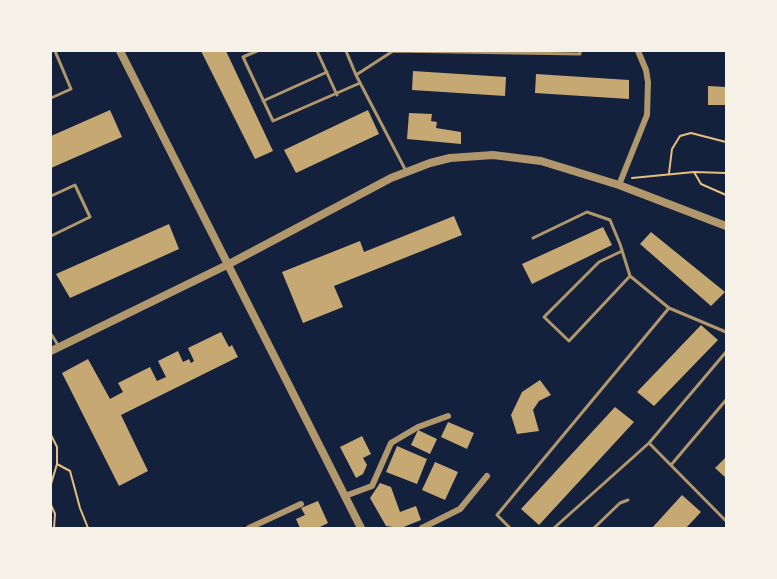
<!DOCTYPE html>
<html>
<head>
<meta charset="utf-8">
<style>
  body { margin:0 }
  #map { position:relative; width:777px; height:579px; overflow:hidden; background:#14213d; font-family:"Open Sans",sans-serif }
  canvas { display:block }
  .frame { position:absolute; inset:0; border:52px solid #f6f1e7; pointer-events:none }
</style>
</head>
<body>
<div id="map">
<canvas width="777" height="579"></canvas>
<div class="frame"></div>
</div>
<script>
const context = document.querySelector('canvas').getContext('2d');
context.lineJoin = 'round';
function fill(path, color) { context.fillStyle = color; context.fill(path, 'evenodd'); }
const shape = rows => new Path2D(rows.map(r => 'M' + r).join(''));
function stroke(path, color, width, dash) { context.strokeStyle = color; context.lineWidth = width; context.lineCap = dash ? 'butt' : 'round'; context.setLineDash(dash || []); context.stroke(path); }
fill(shape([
  [201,51,226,51,273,151,255,159],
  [413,71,506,77,505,96,412,90],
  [536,74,629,80,629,99,535,93],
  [708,86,726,87,726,105,708,105],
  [110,110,122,137,51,168,51,136],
  [368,110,379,134,296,173,284,150],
  [409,113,432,114,431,121,437,122,436,128,461,132,461,144,407,139],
  [454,216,462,235,334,286,343,307,303,323,282,272,360,241,364,252],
  [169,224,179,249,70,298,56,274],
  [603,227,612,245,532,284,522,264],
  [651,232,725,292,711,306,640,244],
  [701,325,718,340,654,406,637,392],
  [221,332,229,347,232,345,238,357,121,415,148,471,119,486,62,373,88,359,110,399,123,392,118,383,150,367,157,381,166,377,158,361,178,351,183,362,189,359,191,363,194,361,188,348],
  [540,380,551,395,539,401,533,410,539,431,517,434,511,415,522,392],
  [615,407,634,422,539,525,521,509],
  [448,422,474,433,467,449,441,437],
  [418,430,437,439,430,454,411,445],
  [362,436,371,454,363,458,367,465,363,474,356,478,340,447],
  [397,446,427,459,417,484,386,472],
  [726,457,726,478,715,468],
  [435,462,458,472,445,500,422,490],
  [380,483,391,487,400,512,416,506,421,520,401,528,386,526,370,498],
  [682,495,701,512,686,528,652,528],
  [318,501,328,523,318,528,300,528,296,519,305,515,301,508]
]), '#c6a872');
stroke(shape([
  [694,172,701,184,726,195],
  [669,173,672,149,680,136,691,133,726,142],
  [632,178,694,172,726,173],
  [51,435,57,447,57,464,51,484],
  [57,464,70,471,80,508,88,528],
  [51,505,55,514,54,528]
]), '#e5c07b', 2);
stroke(shape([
  [257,51,243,57,273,121,360,83],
  [317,51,337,95],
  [346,51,356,75,406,171],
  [356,75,393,51,580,54,580,51],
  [51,98,71,89,55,51],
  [263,101,327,72],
  [51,196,75,185,90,217,51,236],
  [533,238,587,212,610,220,620,244,630,276,669,308,726,332],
  [622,251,599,262,544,317,569,341,630,276],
  [51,334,58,345],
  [649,443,726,521],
  [671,465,726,400],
  [510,528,497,515,669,308],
  [554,528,649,443,726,352],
  [594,528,620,503,628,500]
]), '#b1986c', 3);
stroke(shape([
  [619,185,647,115,648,82,646,70,638,51],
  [345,496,372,486,391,443,418,427,448,416],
  [249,528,301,504],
  [422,528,460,509,487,476]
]), '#b1986c', 6);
stroke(shape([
  [120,51,361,528],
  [51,351,229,264,391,178,430,163,450,158,493,155,541,161,619,185,726,226]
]), '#b1986c', 8);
</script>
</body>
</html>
